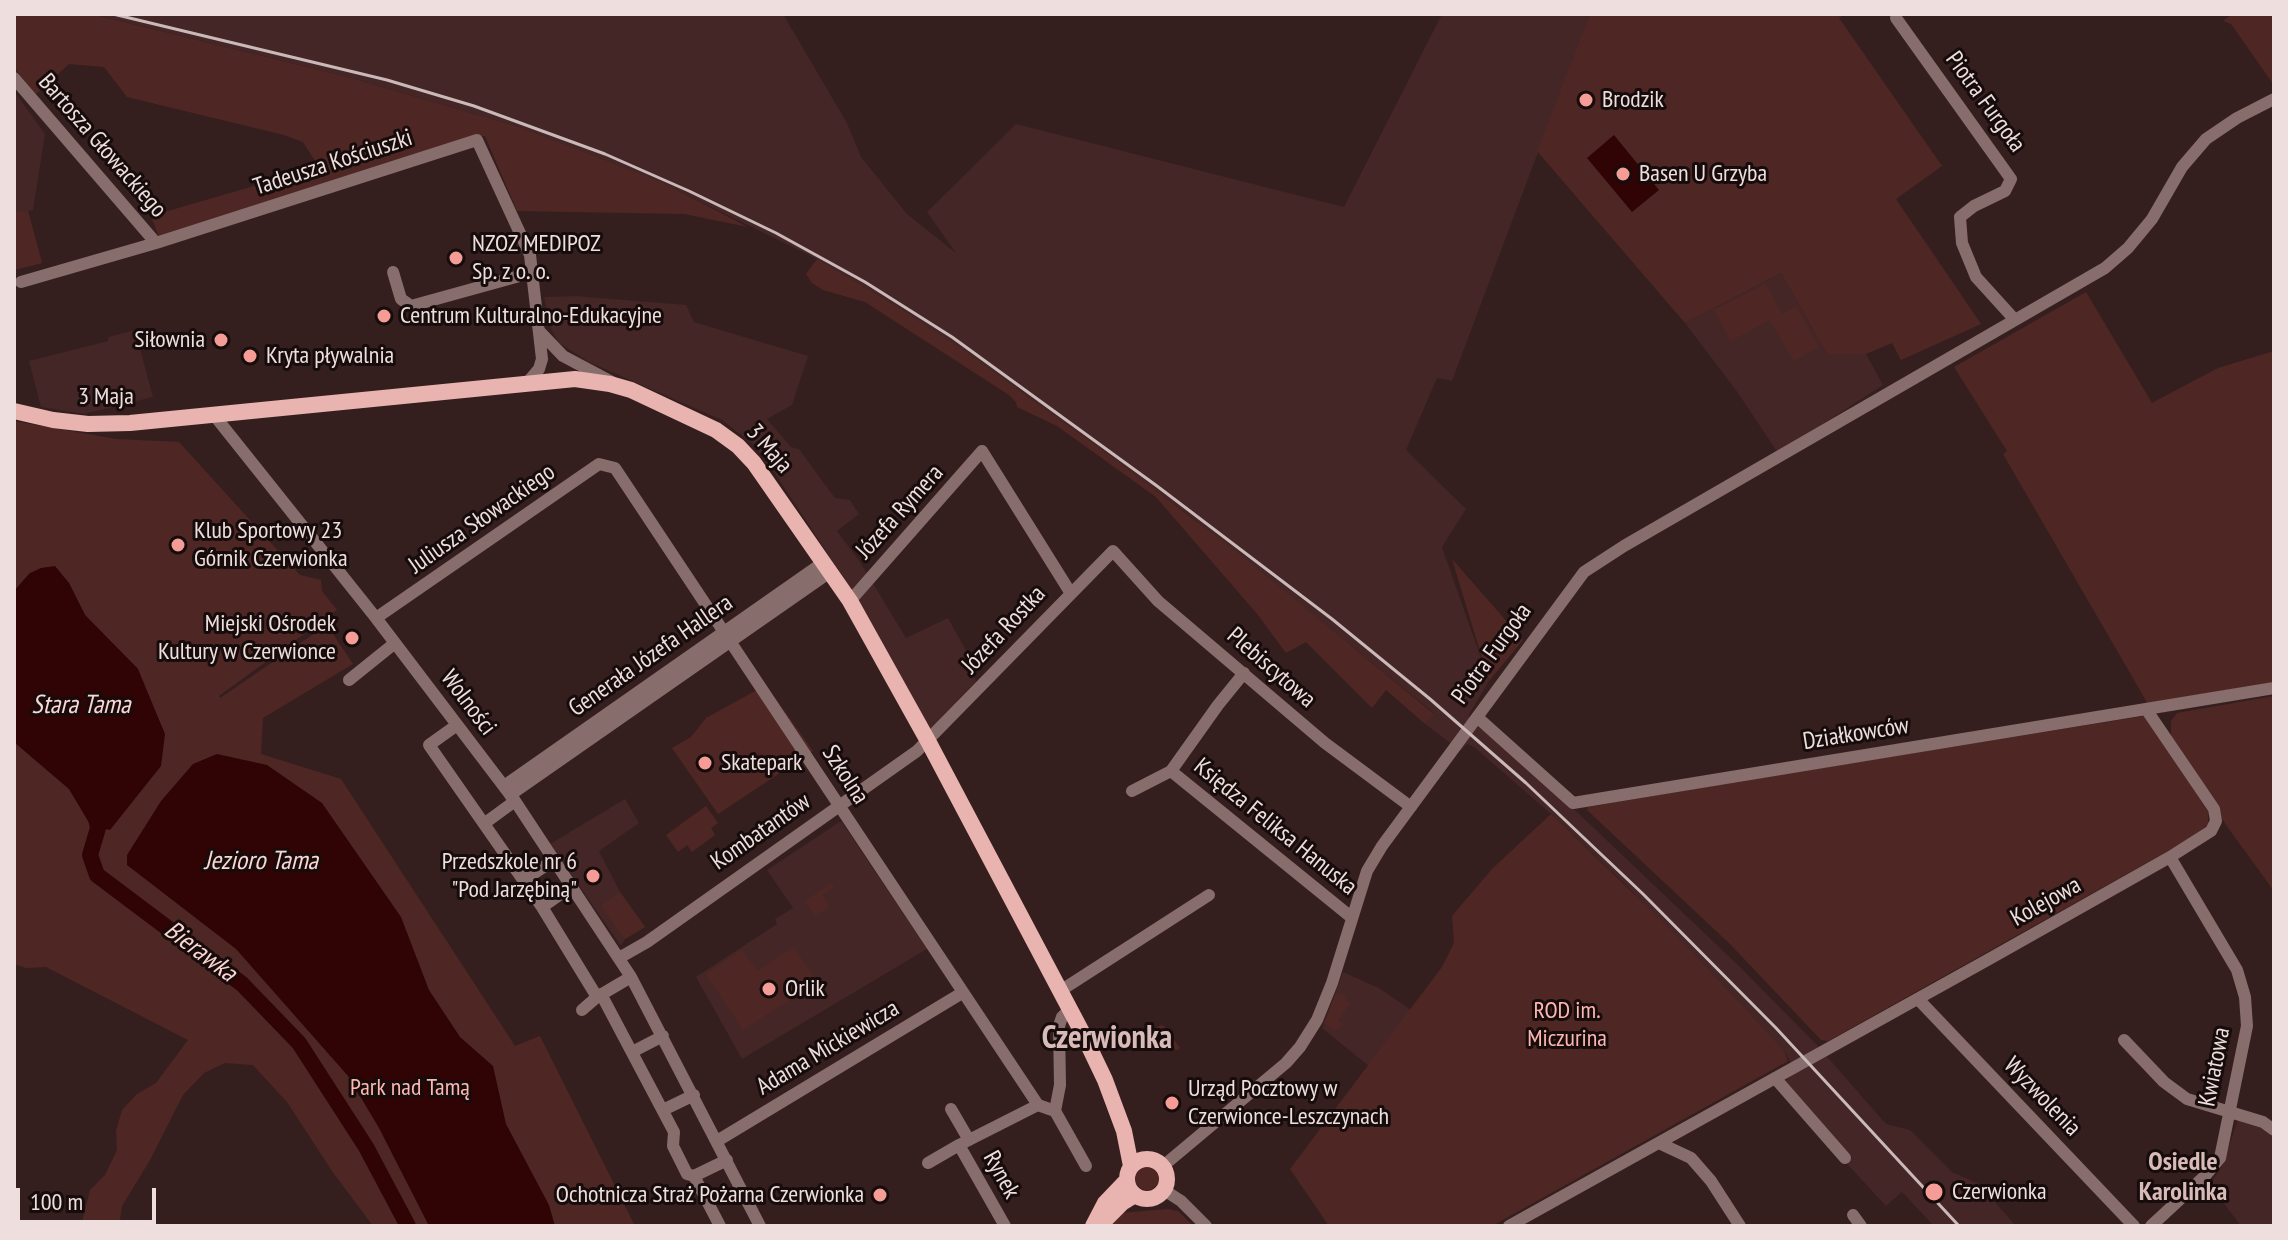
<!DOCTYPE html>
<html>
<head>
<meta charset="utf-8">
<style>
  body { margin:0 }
  #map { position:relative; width:2288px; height:1240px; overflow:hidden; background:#351f1e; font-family:"PT Sans Narrow",sans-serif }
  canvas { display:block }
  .frame { position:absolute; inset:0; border:16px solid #eededd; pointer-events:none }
  .scale { position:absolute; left:16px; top:1188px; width:140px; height:36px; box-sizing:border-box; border:4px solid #eededd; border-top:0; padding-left:10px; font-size:24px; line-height:28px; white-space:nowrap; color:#eededd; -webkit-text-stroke:6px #160c0b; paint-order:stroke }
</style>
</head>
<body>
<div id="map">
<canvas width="2288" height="1240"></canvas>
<div class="frame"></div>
<div class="scale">100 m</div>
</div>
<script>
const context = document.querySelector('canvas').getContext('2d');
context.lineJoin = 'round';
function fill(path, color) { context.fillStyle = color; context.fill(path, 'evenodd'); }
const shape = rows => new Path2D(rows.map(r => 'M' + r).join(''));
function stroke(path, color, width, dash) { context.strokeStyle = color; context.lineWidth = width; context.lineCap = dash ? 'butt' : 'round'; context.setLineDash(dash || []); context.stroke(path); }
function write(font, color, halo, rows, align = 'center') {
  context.font = font + ' "PT Sans Narrow",sans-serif'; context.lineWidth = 6; context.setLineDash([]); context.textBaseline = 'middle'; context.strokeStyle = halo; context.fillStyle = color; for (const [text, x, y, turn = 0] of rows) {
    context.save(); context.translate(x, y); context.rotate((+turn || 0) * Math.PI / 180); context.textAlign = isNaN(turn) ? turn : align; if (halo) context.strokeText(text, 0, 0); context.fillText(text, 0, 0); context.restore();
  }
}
fill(shape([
  [93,14,783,14,847,123,861,157,907,214,956,253,927,212,1016,124,1344,207,1442,14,1590,14,1452,381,1437,378,1406,450,1466,509,1442,547,1489,681,1468,716,1576,811,1738,965,1817,1045,1886,1124,1910,1130,1952,1172,1979,1184,2016,1226,1934,1226,1902,1192,1886,1206,1777,1088,1796,1072,1784,1050,1629,888,1551,814,1474,747,1467,744,1461,751,1425,724,1434,713,1194,519,1026,395,898,307,817,259,662,183,519,127,351,78],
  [14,91,45,134,33,210,28,211,42,263,14,270],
  [1781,273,1827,354,1866,354,1883,385,1778,453,1738,393,1685,323],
  [576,296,686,305,694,322,808,356,792,405,767,419,791,447,799,449,835,498,850,500,859,514,837,531,860,562,906,638,948,618,968,654,965,658,976,681,930,729,851,589,770,466,754,445,722,420,589,362,559,343,551,329,544,297],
  [135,330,153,397,84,414,41,407,29,361,108,341,108,337],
  [625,799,639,823,599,851,620,892,645,927,625,939,621,946,550,844],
  [841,821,927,949,742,1059,696,977,777,924,775,919,793,908,767,870],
  [1343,972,1379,988,1411,1010,1370,1067,1322,1028],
  [2238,1120,2261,1127,2274,1136,2274,1226,2241,1226,2210,1185,2222,1166]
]), '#432625');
fill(shape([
  [14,14,92,14,351,78,519,127,661,182,748,227,684,214,517,211,485,136,471,136,159,237,151,216,319,167,303,142,284,135,127,97,104,67,69,64,36,94,14,68],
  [1590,14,1844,14,1839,18,1942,166,1896,199,1981,324,1901,360,1892,343,1866,354,1827,354,1781,273,1685,323,1537,151],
  [2232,14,2274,14,2274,85,2231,24,2223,21],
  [28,211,42,263,14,270,14,212],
  [817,259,898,307,970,355,1110,456,1238,553,1434,714,1425,724,1386,690,1372,708,1306,642,1286,653,1258,615,1156,497,1057,426,1017,407,1016,402,1009,395,865,302,823,290,812,283,806,274],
  [1766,284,1782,314,1796,306,1819,347,1794,361,1770,320,1731,341,1714,310],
  [2086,292,2152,403,2218,368,2274,351,2274,682,2148,704,2003,454,2007,451,1954,367],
  [14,421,116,439,179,442,300,575,321,580,322,591,337,610,219,696,220,698,327,625,353,664,263,718,261,754,341,779,515,1046,540,1036,635,1226,373,1226,332,1171,287,1102,253,1065,225,1063,204,1073,183,1095,150,1160,122,1206,119,1226,81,1226,90,1190,105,1175,117,1150,116,1131,122,1110,137,1094,156,1083,188,1040,46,967,26,968,14,964,14,742,69,789,86,817,138,669,85,615,69,583,30,573,14,591],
  [1452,559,1523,640,1489,681],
  [766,685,813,751,718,814,672,748,691,737,706,718],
  [2274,696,2274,891,2226,825,2171,738,2171,721,2177,713],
  [2144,716,2208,811,2208,824,2198,834,1828,1041,1821,1040,1730,944,1587,810,1588,807,1727,783],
  [706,806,718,823,711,828,715,835,692,852,687,845,678,852,666,835],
  [1551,814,1661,920,1784,1050,1788,1061,1492,1226,1329,1226,1290,1169,1442,967,1454,943,1452,916,1492,869],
  [831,883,834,887,822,895,830,907,816,916,805,901],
  [620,892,645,927,625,939,601,906],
  [794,947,817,982,743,1030,706,974,742,950,757,971],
  [1339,993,1346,996,1345,1000,1351,1002,1338,1020,1343,1025,1335,1031,1324,1023,1336,994],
  [1161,1025,1164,1026,1180,1048,1178,1050,1158,1047,1143,1035],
  '1135 1178a12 12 0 1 1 24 0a12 12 0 1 1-24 0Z',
  [1168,1209,1178,1211,1193,1226,1108,1226,1120,1213]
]), '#4e2725');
fill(shape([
  [1614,135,1659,190,1632,212,1587,158],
  [55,566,69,583,85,615,138,669,165,734,161,766,110,830,91,826,69,789,14,742,14,591,30,573,41,568],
  [217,754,267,765,322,803,401,917,429,990,460,1037,493,1066,506,1124,549,1205,555,1226,429,1226,379,1128,348,1076,236,949,127,865,127,855,161,801,193,764]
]), '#300305');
stroke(shape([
  [94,808,98,828,90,855,97,875,242,984,299,1043,366,1147,408,1226]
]), '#300305', 16);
stroke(shape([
  [1896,18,2011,179,2005,191,1974,206,1960,217,1962,243,1976,277,2015,320],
  [14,78,156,243],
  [393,272,401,299,411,306,534,272],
  [21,282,156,243,477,140,530,255,542,359,539,369,528,382],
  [539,318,558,318],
  [540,332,563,356,612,382],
  [214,415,376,618,515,801,631,977,760,1226],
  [850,601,982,451,1070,592],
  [376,618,599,464,615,468,1038,1105],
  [1244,673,1218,705,1171,771,1351,917],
  [349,680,395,643],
  [1477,717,1573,803,2274,688],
  [457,725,429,745,542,907,597,997],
  [504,786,824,562],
  [1132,791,1171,771],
  [510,795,830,572],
  [485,823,515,801],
  [524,880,554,860],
  [542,907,572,886],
  [619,958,647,942,917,751,1113,551,1158,601,1325,743,1411,807],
  [1060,991,1209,895],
  [601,994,674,1132,673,1146,687,1174,694,1176,720,1226],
  [1918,999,2134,1226],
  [582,1010,597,997,631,977],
  [2124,1040,2164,1082,2187,1099,2263,1122,2274,1130],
  [632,1052,663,1036],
  [1775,1078,1845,1158],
  [951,1109,969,1140],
  [663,1110,694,1095],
  [1055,1111,1086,1166],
  [717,1141,962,993],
  [1659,1143,1691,1158,1711,1181,1740,1226],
  [928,1163,959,1145],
  [1163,1166,1286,1063,1300,1047,1317,1020,1332,983,1367,871,1382,846,1584,572,1624,546,2105,268,2128,248,2152,219,2182,167,2206,139,2237,118,2274,99],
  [694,1176,727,1160],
  [1164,1190,1181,1201,1206,1226],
  [1853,1215,1861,1226],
  [1005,1226,959,1145,1038,1105,1055,1111,1060,1085,1059,1026,1062,1017,1070,1009],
  [1509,1226,1991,958,2170,857,2211,831,2216,821,2214,809,2146,709],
  [2151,1226,2205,1176,2220,1158,2247,1026,2245,997,2237,970,2170,857]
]), '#876d6b', 12);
stroke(shape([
  [14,411,53,420,88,424,130,423,575,379,610,384,631,390,716,430,738,446,754,463,850,601,928,741,1083,1034,1105,1080,1124,1131,1131,1166],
  '1127 1179a20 20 0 1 1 40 0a20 20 0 1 1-40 0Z',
  [1093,1226,1105,1203,1127,1180],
  [1099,1226,1122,1203,1135,1195]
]), '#e9b4af', 16);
stroke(shape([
  [113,14,387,80,474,106,605,154,689,191,776,233,865,282,952,337,1157,486,1332,619,1430,699,1526,783,1643,894,1776,1028,1959,1226]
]), '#cab9b8', 3);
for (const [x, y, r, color] of [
  [1586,100,8,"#f59c96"],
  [1623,174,8,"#f59c96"],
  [456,258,8,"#f59c96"],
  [384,316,8,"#f59c96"],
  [221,340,8,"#f59c96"],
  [250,356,8,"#f59c96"],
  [178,545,8,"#f59c96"],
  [352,638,8,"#f59c96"],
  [705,763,8,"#f59c96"],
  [593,876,8,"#f59c96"],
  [769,989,8,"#f59c96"],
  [1172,1103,8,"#f59c96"],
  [1934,1192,10,"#f59c96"],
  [880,1195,8,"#f59c96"]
]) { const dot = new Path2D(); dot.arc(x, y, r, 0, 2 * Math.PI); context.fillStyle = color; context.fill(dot); stroke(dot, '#160c0b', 3); }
write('24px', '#eededd', '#160c0b', [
  ["Brodzik",1602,100],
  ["Basen U Grzyba",1639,174],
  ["NZOZ MEDIPOZ",472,244],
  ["Sp. z o. o.",472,272],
  ["Centrum Kulturalno-Edukacyjne",400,316],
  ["Siłownia",205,340,"right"],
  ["Kryta pływalnia",266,356],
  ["Klub Sportowy 23",194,531],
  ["Górnik Czerwionka",194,559],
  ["Miejski Ośrodek",336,624,"right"],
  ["Kultury w Czerwionce",336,652,"right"],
  ["Skatepark",721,763],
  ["Przedszkole nr 6",577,862,"right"],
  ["\"Pod Jarzębiną\"",577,890,"right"],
  ["Orlik",785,989],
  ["Urząd Pocztowy w",1188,1089],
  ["Czerwionce-Leszczynach",1188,1117],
  ["Czerwionka",1952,1192],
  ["Ochotnicza Straż Pożarna Czerwionka",864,1195,"right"]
], 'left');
write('24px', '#eededd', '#160c0b', [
  ["Piotra Furgoła",1985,102,54],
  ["Bartosza Głowackiego",102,146,49],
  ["Tadeusza Kościuszki",333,163,-18],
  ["3 Maja",106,397],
  ["3 Maja",769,449,49],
  ["Józefa Rymera",900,512,-48],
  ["Juliusza Słowackiego",482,519,-35],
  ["Józefa Rostka",1004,630,-47],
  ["Piotra Furgoła",1492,654,-54],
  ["Generała Józefa Hallera",651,656,-35],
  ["Plebiscytowa",1271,668,41],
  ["Wolności",468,703,53],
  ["Działkowców",1856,734,-9],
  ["Szkolna",845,775,57],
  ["Księdza Feliksa Hanuska",1275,827,39],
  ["Kombatantów",761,832,-35],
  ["Kolejowa",2046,902,-29],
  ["Adama Mickiewicza",828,1048,-31],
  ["Kwiatowa",2215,1067,-79],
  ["Wyzwolenia",2042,1097,46],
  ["Rynek",1001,1175,61]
]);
write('24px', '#fdb6b1', '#160c0b', [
  ["ROD im.",1567,1011],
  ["Miczurina",1567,1039],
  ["Park nad Tamą",410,1088]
]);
write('italic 26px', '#fbd6d3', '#160c0b', [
  ["Stara Tama",81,706],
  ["Jezioro Tama",261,862],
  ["Bierawka",200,952,37]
]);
write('bold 26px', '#d8bbb8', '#160c0b', [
  ["Osiedle",2183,1163],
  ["Karolinka",2183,1193]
]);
write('bold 32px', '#d8bbb8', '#160c0b', [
  ["Czerwionka",1107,1039]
]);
</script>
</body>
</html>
